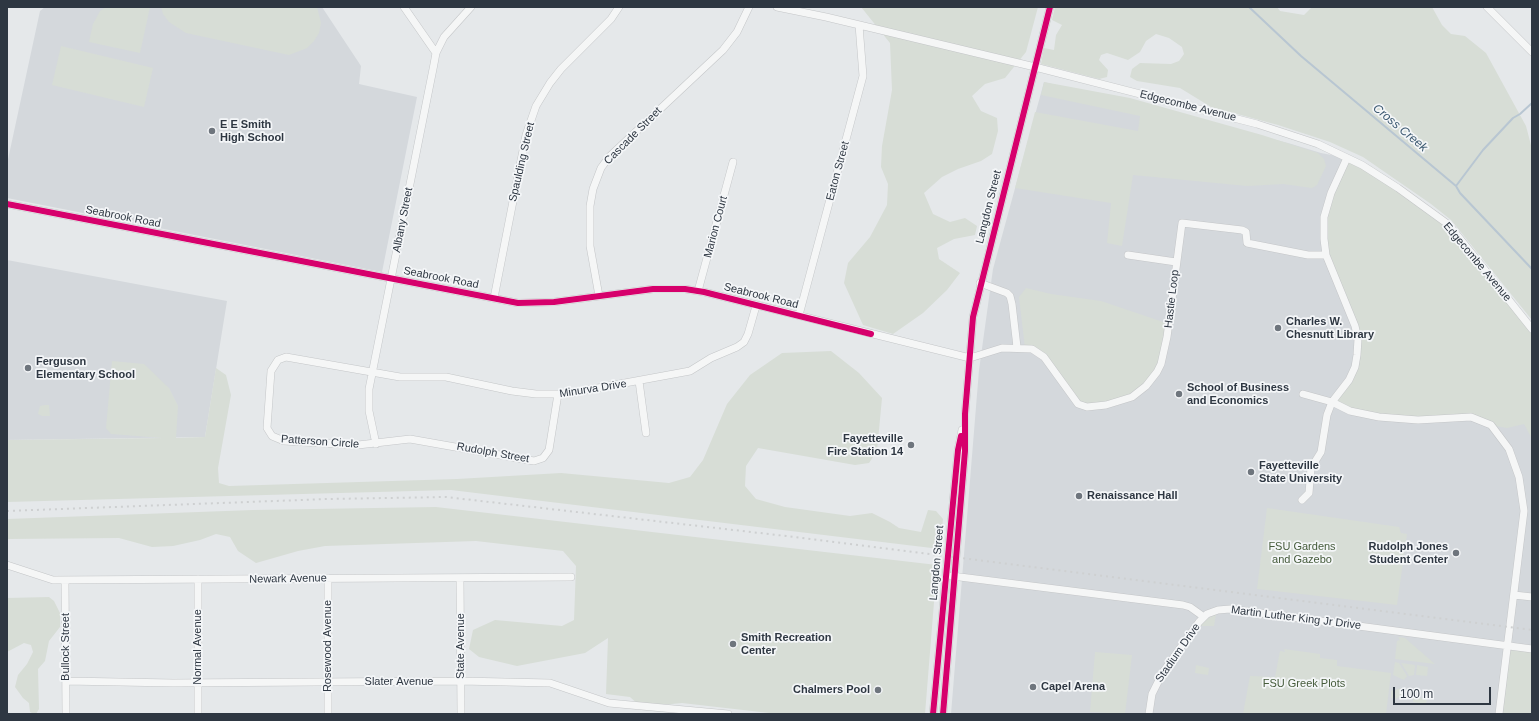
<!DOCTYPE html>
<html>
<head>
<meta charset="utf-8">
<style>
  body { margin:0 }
  #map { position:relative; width:1539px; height:721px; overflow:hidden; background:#e5e8ea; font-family:Helvetica,sans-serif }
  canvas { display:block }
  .frame { position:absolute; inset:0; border:8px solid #2e3742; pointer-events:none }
  .scale { position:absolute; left:1393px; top:687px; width:98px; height:18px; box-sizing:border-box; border:2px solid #2e3742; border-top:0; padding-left:5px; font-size:12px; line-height:14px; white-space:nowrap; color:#2e3742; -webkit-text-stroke:3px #f4f6f8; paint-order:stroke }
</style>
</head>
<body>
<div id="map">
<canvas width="1539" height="721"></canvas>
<div class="frame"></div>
<div class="scale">100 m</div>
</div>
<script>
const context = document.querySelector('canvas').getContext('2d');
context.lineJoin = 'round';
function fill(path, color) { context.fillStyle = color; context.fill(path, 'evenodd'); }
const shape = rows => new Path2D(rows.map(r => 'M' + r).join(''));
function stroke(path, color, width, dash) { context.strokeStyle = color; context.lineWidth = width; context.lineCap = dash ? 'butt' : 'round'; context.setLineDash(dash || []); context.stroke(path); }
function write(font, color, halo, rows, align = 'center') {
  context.font = font + ' Helvetica,sans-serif'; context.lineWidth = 3.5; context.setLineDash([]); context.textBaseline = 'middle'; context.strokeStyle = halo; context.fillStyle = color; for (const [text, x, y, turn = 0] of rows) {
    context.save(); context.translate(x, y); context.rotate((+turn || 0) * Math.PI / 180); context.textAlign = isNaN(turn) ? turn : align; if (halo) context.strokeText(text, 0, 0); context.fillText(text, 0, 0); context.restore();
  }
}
fill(shape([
  [45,7,322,7,361,66,359,84,417,97,382,272,7,198,7,164,40,11],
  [1044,82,1288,143,1321,153,1347,158,1532,324,1532,714,951,714,979,370,993,269],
  [7,260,227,301,205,437,7,440]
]), '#d4d8dc');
fill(shape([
  [106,7,150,7,140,53,89,42,93,24,100,11],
  [161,7,317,7,321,23,319,33,314,41,307,48,289,55,186,33,169,22,163,14],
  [861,7,1038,7,1026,52,1005,78,985,84,972,96,981,111,997,118,998,131,992,154,981,161,958,169,942,177,924,193,933,214,950,222,965,218,977,226,975,235,954,239,937,248,939,259,960,273,947,290,923,313,893,334,863,325,844,283,848,263,870,237,887,205,888,184,881,167,882,146,892,90,890,43],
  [1055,7,1277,7,1280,11,1304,15,1312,7,1432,7,1442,25,1451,34,1465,36,1486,53,1526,126,1532,149,1532,320,1451,220,1431,204,1363,157,1330,142,1278,125,1211,107,1180,88,1137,81,1130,77,1132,69,1140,63,1171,64,1179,61,1184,54,1182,47,1169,38,1156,34,1146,41,1140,52,1128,60,1107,53,1101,55,1099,60,1108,70,1107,77,1099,79,1041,64,1044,48,1054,50,1056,35,1062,25,1052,20],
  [61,46,153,68,144,107,52,85],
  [1044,82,1130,98,1262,135,1318,153,1324,159,1326,166,1317,185,1312,188,1283,184,1247,186,1133,175,1122,246,1107,243,1111,203,1015,188,1035,112,1138,131,1140,116,1041,95],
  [1347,158,1449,225,1532,328,1532,439,1524,424,1507,428,1491,425,1471,417,1379,417,1332,402,1349,379,1358,339,1325,251,1324,224,1330,196],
  [1026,288,1051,294,1101,301,1169,324,1161,364,1140,392,1106,405,1078,404,1044,357,1025,348,1019,297],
  [831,351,859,373,882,398,877,451,869,463,855,465,758,448,746,466,745,486,756,499,785,507,850,516,872,513,890,522,899,528,921,532,928,510,936,511,943,519,940,549,451,490,7,502,7,440,163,438,111,434,106,428,112,361,144,364,169,388,178,406,176,438,205,437,216,368,226,375,231,395,218,468,219,483,229,486,457,479,561,473,669,483,690,477,703,460,727,404,750,375,782,353],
  [45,405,49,405,50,416,42,416,38,414,40,406],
  [436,507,937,565,925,714,778,714,682,703,641,707,630,697,606,694,608,638,585,653,517,666,479,657,469,649,473,630,495,620,562,626,574,620,576,566,563,551,476,541,325,546,298,551,256,563,238,551,230,537,216,534,200,540,173,546,152,547,119,538,7,539,7,519,253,510],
  [1267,508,1399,527,1401,533,1407,534,1397,605,1257,589],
  [49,597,54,601,60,613,60,627,49,641,45,661,38,669,39,709,36,714,34,714,30,712,29,703,23,698,15,687,18,675,27,664,33,652,31,645,24,643,7,652,7,598],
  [1216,614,1214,626,1199,626,1207,619],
  [1398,637,1405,638,1435,664,1395,659,1397,641,1400,640],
  [1510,647,1532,650,1532,714,1503,714],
  [1284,649,1320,654,1320,658,1337,660,1337,666,1391,673,1386,714,1243,714,1250,676,1275,677,1280,651,1285,652],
  [1095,652,1132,655,1125,714,1090,712],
  [1395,662,1399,663,1407,676,1404,680,1393,675],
  [1401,663,1415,665,1414,675,1409,676],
  [1196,665,1209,668,1208,675,1195,673],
  [1417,665,1428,667,1427,676,1416,675],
  [1402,688,1405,693,1396,699,1391,698,1391,691],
  [1413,697,1427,699,1426,704,1413,702]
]), '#d7ddd6');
stroke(shape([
  [1249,7,1301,56,1456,186,1460,193,1532,269],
  [1456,186,1483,150,1513,118,1520,114,1532,103]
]), '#b8c6d2', 2);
const minor = shape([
  [404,7,436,53],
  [777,7,826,17,1035,67,1257,124,1318,144,1362,165,1398,188,1449,225,1532,329],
  [1487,7,1532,52],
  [7,204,518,303,554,302,653,289,685,289,704,292,970,358,1002,348,1032,349,1044,357,1078,404,1087,407,1106,405,1132,397,1146,386,1157,372,1161,364,1167,337,1182,223,1242,230,1246,232,1247,243,1308,255,1326,255],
  [1128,255,1176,262],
  [980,283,1007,293,1010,296,1012,304,1017,347],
  [698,291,733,162],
  [599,296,590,246,590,206,593,189,601,168,609,157,723,50,737,32,749,7],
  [494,298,526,135,536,106,550,83,561,69,611,19,619,7],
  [799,315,863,76,859,25],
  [639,381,646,433],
  [558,394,549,450,543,458,534,461,410,439,358,445,284,441,272,436,267,428,271,371,278,360,286,357,400,377,446,377,512,391,536,394,565,394,690,371,711,358,737,347,744,342,748,334,756,306],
  [1303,394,1332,402,1350,411,1379,417,1418,420,1471,417,1491,425,1509,449,1519,477,1524,511,1499,714],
  [376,444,369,411,369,389,434,64,436,53,444,37,471,7],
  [1302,500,1309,493,1311,468,1321,452,1327,415,1332,402,1349,380,1355,367,1357,355,1358,339,1355,326,1326,255,1324,239,1324,217,1331,193,1347,158],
  [7,565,53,580,571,577],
  [952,576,1183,605,1190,607,1204,617],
  [328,578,328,714],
  [460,578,461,714],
  [65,580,66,714],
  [1514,595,1532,597],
  [66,681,173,683,461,681,550,683,609,703,728,714],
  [198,714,198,579],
  [933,714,958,450,962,430],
  [943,714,965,451,965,414,973,317,1050,7],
  [1149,714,1152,694,1163,672,1199,622,1207,614,1218,610,1230,609,1532,649]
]);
stroke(minor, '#c4c6c8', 8);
stroke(minor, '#f5f6f6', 7);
stroke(shape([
  [7,511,328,499,446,497,786,536,1532,630]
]), '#ced0d1', 2, [2, 4]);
stroke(shape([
  [7,204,518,303,554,302,653,289,685,289,704,292,871,334],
  [933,714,958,450,961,436],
  [943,714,965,451,965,414,973,317,1050,7]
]), '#d6006c', 6);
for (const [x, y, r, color] of [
  [212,131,4,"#6e757d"],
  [1278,328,4,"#6e757d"],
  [28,368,4,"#6e757d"],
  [1179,394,4,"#6e757d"],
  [911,445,4,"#6e757d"],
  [1251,472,4,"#6e757d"],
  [1079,496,4,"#6e757d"],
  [1456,553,4,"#6e757d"],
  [733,644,4,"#6e757d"],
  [1033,687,4,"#6e757d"],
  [878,690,4,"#6e757d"]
]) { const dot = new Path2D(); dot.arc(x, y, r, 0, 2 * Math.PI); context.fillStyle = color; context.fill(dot); stroke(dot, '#f4f6f8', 1.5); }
write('11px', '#2e3742', '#f4f6f8', [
  ["Edgecombe Avenue",1188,106,14],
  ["Cascade Street",633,136,-45],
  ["Spaulding Street",522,162,-77],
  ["Eaton Street",838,171,-75],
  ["Langdon Street",989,207,-76],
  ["Seabrook Road",123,217,11],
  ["Albany Street",403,220,-79],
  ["Marion Court",716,227,-75],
  ["Edgecombe Avenue",1477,262,50],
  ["Seabrook Road",441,278,11],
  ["Seabrook Road",761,296,14],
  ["Hastie Loop",1172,299,-83],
  ["Minurva Drive",593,389,-9],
  ["Patterson Circle",320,442,4],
  ["Rudolph Street",493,453,10],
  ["Langdon Street",937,563,-85],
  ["Newark Avenue",288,579,-1],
  ["Martin Luther King Jr Drive",1296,618,7],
  ["Rosewood Avenue",328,646,-90],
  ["State Avenue",461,646,-90],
  ["Bullock Street",66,647,-90],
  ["Normal Avenue",198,647,-90],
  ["Stadium Drive",1178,653,-55],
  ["Slater Avenue",399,682]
]);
write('bold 11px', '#2e3742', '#f4f6f8', [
  ["E E Smith",220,125],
  ["High School",220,138],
  ["Charles W.",1286,322],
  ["Chesnutt Library",1286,335],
  ["Ferguson",36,362],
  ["Elementary School",36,375],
  ["School of Business",1187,388],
  ["and Economics",1187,401],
  ["Fayetteville",903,439,"right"],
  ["Fire Station 14",903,452,"right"],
  ["Fayetteville",1259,466],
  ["State University",1259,479],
  ["Renaissance Hall",1087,496],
  ["Rudolph Jones",1448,547,"right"],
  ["Student Center",1448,560,"right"],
  ["Smith Recreation",741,638],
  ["Center",741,651],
  ["Capel Arena",1041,687],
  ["Chalmers Pool",870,690,"right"]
], 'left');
write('11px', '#465c3c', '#f4f6f8', [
  ["FSU Gardens",1302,547],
  ["and Gazebo",1302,560],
  ["FSU Greek Plots",1304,684]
]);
write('italic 12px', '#3c5971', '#f4f6f8', [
  ["Cross Creek",1400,128,40]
]);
</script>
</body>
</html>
